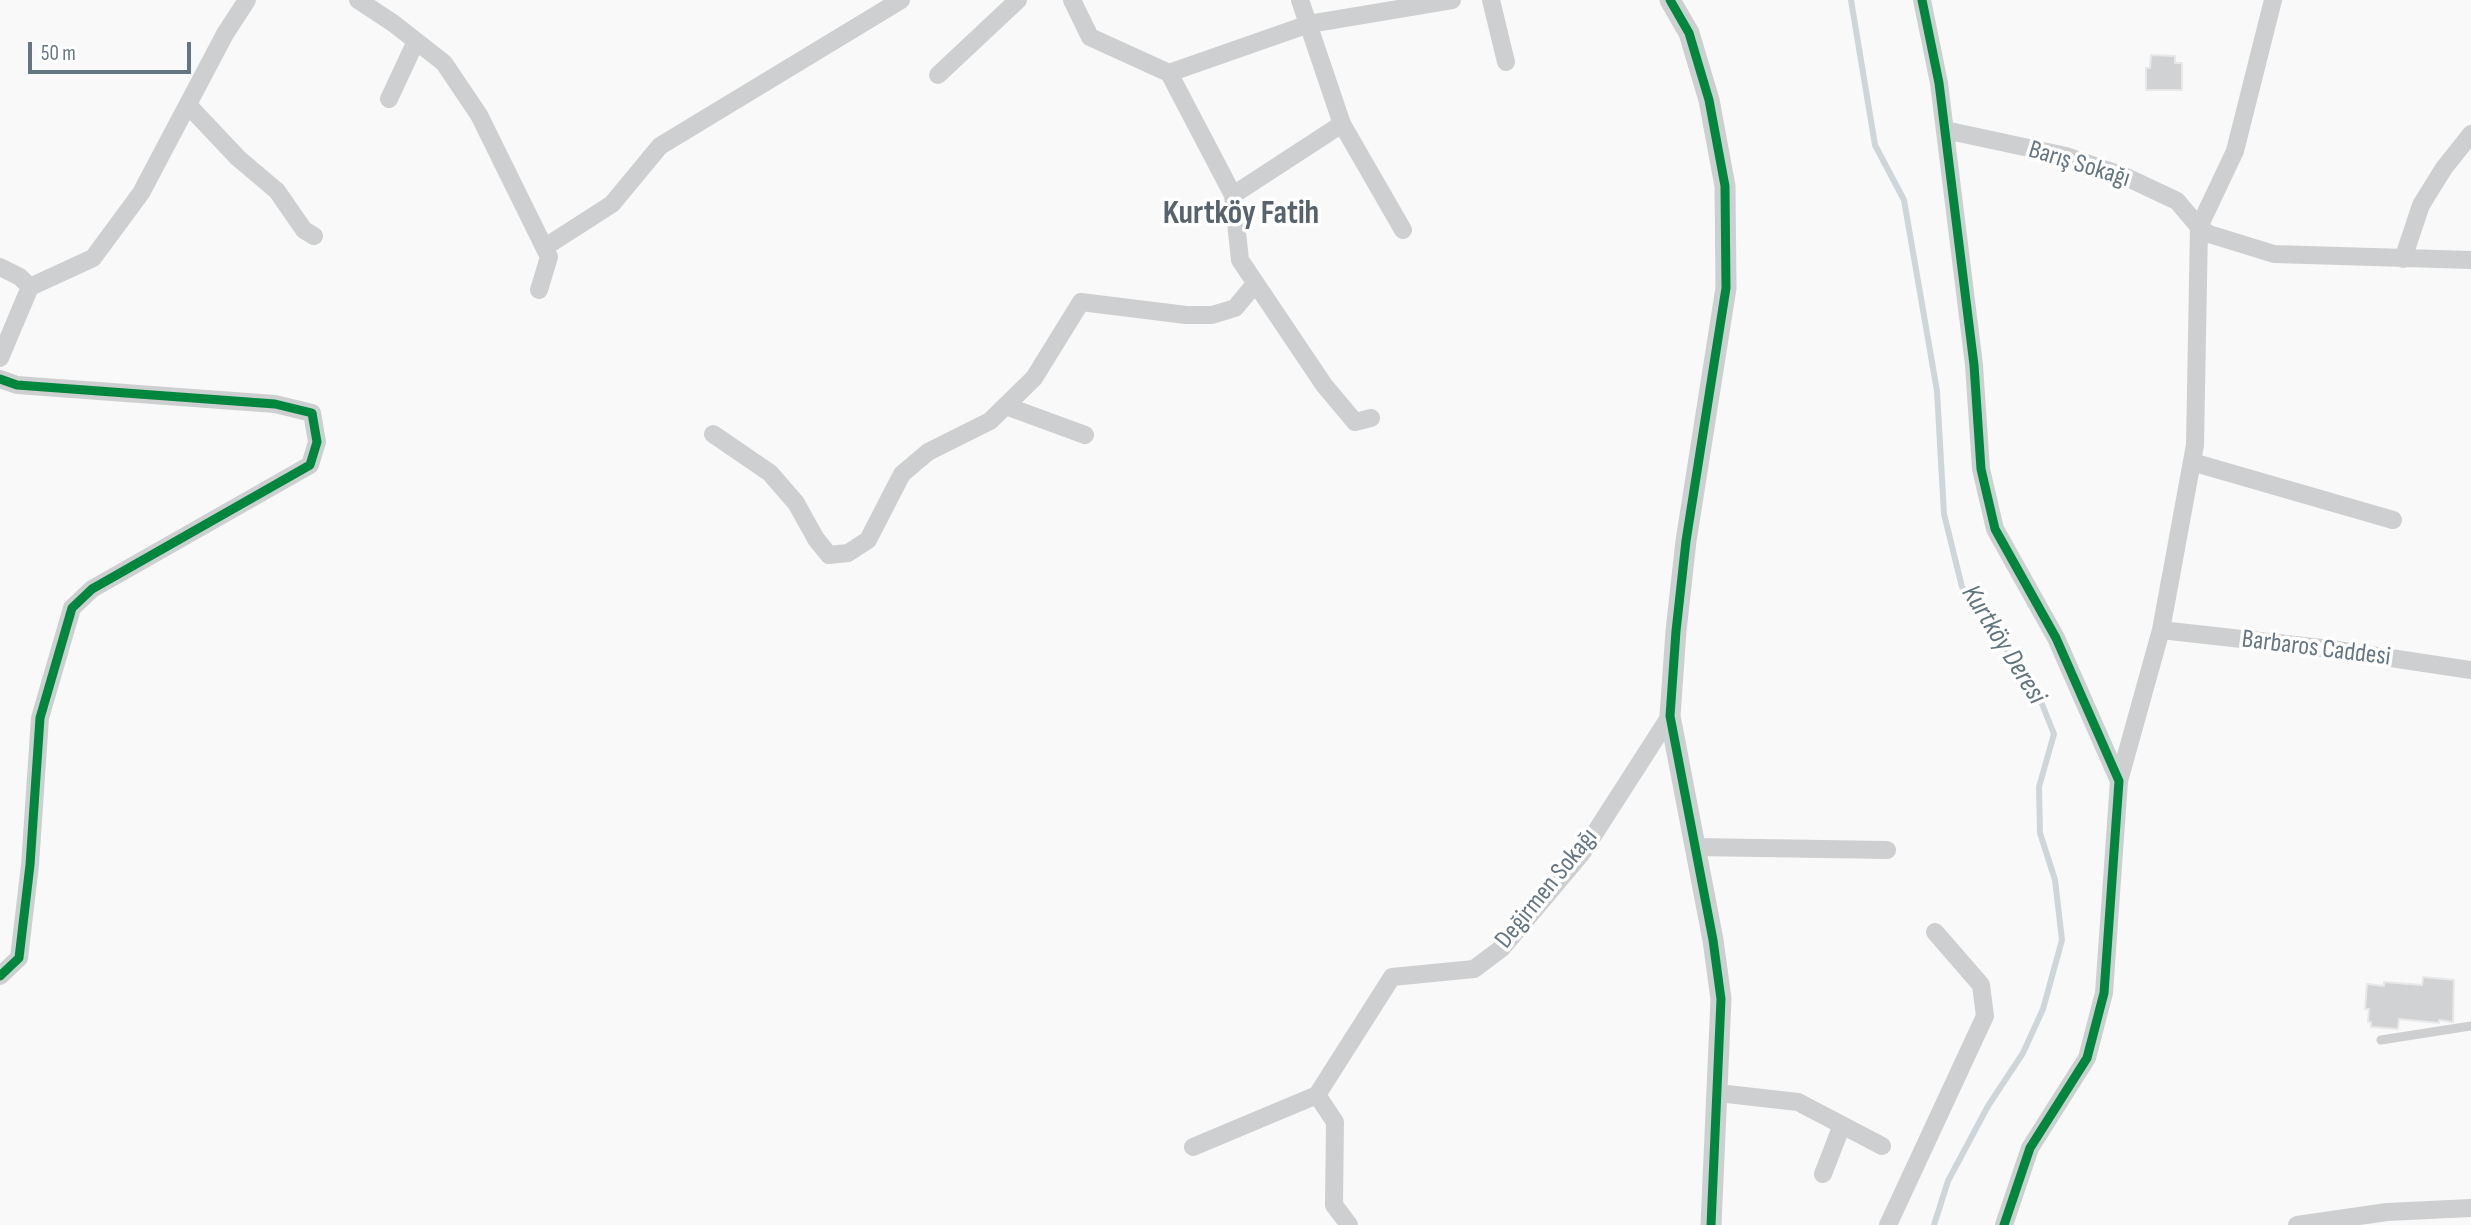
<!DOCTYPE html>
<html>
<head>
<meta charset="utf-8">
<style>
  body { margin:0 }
  #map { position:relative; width:2471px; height:1225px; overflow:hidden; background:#f9f9f9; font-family:"Sofia Sans Condensed",sans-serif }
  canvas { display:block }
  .scale { position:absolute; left:28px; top:42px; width:163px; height:32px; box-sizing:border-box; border:4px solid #657683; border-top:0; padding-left:9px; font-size:21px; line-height:24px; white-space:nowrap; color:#657683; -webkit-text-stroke:5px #fff; paint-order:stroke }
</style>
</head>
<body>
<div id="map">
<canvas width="2471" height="1225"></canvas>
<div class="scale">50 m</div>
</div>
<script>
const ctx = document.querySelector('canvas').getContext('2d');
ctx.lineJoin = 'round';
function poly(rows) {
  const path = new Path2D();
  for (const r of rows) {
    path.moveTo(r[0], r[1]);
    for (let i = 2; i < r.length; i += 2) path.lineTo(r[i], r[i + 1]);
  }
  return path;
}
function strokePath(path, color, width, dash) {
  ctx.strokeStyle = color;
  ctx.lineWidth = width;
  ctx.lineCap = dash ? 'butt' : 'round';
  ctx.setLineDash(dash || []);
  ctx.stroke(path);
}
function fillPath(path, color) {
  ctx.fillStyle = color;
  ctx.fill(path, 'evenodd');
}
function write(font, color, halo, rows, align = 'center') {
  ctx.font = font + ' "Sofia Sans Condensed",sans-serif';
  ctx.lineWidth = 7;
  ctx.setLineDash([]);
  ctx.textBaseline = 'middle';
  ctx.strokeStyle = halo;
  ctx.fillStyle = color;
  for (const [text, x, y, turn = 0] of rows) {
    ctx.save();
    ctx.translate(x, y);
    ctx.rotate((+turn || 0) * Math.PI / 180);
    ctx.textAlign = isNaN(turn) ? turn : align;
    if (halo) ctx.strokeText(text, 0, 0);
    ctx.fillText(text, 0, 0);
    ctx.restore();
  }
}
const stream = poly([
  [1851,0,1875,145,1904,200,1937,391,1944,514,1962,587,2038,694,2054,734,2039,787,2040,833,2055,880,2062,940,2043,1009,2023,1053,1988,1106,1948,1181,1934,1225]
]);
const building = poly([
  [2151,55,2175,56,2175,63,2182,63,2182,90,2146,90,2146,68,2150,68,2151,55],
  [2423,977,2454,980,2453,1022,2439,1020,2439,1023,2399,1019,2398,1029,2371,1027,2371,1022,2368,1022,2369,1009,2365,1009,2367,984,2384,986,2384,982,2422,985,2423,977]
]);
const service = poly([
  [2381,1040,2471,1026]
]);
const minor = poly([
  [358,0,393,23,444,63,479,115,549,257,539,290],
  [1072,0,1090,37,1169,73,1309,24,1452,0],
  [1300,0,1342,124],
  [1491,0,1506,62],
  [1922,0,1939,83,1974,365,1981,469,1995,529,2056,638,2119,781,2104,993,2087,1058,2030,1148,2004,1225],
  [1169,73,1233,195,1240,260,1324,385,1355,422,1371,418],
  [938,75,1018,0],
  [389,99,416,41],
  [188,105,238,158,277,191,304,230,314,236],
  [1945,130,2066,156,2124,176,2177,201,2199,227,2209,234,2274,254,2471,260],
  [1233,195,1342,124,1403,230],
  [545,247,612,204,660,146,901,0],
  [2403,259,2421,205,2444,168,2471,134],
  [0,267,20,277,30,287],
  [0,358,30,287,93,258,141,193,225,34,247,0],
  [0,379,17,385,275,404,312,413,317,442,310,465,92,589,72,608,40,718,30,865,19,958,0,976],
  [1006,406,1085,435],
  [713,434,770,473,796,503,816,539,829,555,848,553,868,540,902,474,928,452,990,421,1034,378,1081,302,1186,315,1212,315,1235,308,1255,284],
  [2192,462,2393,520],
  [2161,630,2331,649,2471,670],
  [2119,781,2161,630,2195,445,2199,227,2235,151,2273,0],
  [1695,847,1887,850],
  [1718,1093,1798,1102,1882,1146],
  [1317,1095,1335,1122,1334,1205,1349,1225],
  [1193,1147,1317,1095,1392,977,1474,969,1502,948,1582,853,1670,716],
  [1823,1174,1842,1125],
  [1888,1225,1985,1016,1981,985,1935,932],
  [2297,1225,2387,1212,2471,1208]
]);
const tertiary = poly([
  [1670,0,1689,33,1709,100,1725,186,1726,288,1686,541,1676,631,1670,716,1713,940,1721,999,1711,1225]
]);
const cycleway = poly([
  [1670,0,1689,33,1709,100,1725,186,1726,288,1686,541,1676,631,1670,716,1713,940,1721,999,1711,1225],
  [1922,0,1939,83,1974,365,1981,469,1995,529,2056,638,2119,781,2104,993,2087,1058,2030,1148,2004,1225],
  [0,379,17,385,275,404,312,413,317,442,310,465,92,589,72,608,40,718,30,865,19,958,0,976]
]);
const streetNames = [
  ["Barış Sokağı",2079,165,17],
  ["Barbaros Caddesi",2316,649,7],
  ["Değirmen Sokağı",1547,889,-51]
];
const waterNames = [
  ["Kurtköy Deresi",2003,645,58]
];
const districtNames = [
  ["Kurtköy Fatih",1241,215]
];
strokePath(stream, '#ced6d9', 6);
fillPath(building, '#d0d2d3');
strokePath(building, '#e8e8e8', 2);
strokePath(service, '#cecfd0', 9);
strokePath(minor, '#cecfd0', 18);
strokePath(tertiary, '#cecfd0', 21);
strokePath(cycleway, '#00873e', 9);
write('26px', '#657683', '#fff', streetNames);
write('italic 28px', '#60757c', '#fff', waterNames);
write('bold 33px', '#57646e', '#fff', districtNames);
</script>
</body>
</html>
